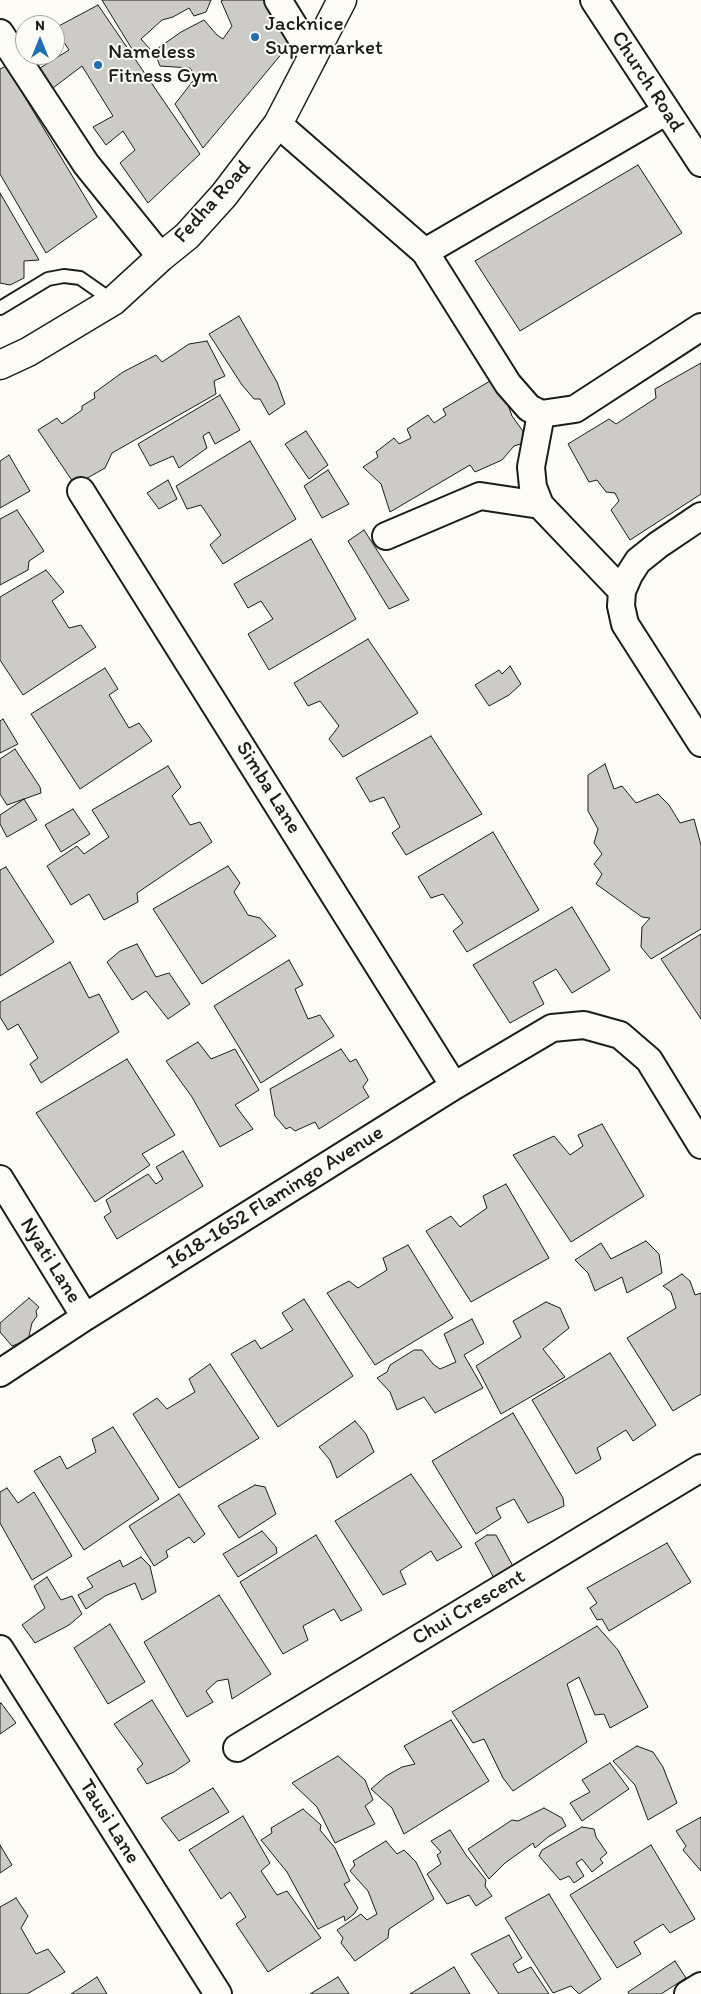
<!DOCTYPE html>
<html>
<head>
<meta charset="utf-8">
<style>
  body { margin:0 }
  #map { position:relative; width:701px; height:1994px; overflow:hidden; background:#fdfcf7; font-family:Itim,sans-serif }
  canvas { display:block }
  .north { position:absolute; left:15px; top:15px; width:50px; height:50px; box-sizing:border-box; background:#fdfcf7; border:1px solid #a3a29f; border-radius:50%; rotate:0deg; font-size:14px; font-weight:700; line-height:20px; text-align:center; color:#1c1c1c }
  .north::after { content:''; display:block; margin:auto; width:18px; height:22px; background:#1f6fb2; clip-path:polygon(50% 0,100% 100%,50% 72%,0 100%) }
</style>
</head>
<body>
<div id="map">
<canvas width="701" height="1994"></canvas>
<div class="north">N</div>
</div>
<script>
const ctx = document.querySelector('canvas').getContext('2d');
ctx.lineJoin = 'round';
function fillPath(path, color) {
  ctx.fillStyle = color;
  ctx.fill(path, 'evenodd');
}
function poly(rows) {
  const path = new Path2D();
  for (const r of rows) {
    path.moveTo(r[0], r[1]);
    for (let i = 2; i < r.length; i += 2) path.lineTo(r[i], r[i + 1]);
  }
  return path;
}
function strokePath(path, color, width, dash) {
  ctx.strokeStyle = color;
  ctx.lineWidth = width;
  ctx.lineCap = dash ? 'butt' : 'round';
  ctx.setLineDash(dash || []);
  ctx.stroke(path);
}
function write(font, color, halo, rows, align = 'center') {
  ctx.font = font + ' Itim,sans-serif';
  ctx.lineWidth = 4;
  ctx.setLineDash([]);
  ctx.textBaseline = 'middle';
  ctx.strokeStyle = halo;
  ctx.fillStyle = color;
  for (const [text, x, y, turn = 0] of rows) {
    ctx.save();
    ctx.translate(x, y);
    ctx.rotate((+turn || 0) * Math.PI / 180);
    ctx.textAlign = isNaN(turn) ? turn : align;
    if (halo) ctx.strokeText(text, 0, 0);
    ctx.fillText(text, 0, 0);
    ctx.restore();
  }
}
const building = poly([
  [102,0,211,0,206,12,194,16,189,8,173,17,162,20,141,39,150,49,135,54,102,0],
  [223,0,270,0,294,39,203,148,175,104,196,77,190,68,160,66,154,51,181,32,204,20,217,35,223,39,232,26,221,1,223,0],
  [98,5,200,154,148,203,120,163,135,150,123,131,106,145,93,127,113,116,82,66,53,88,40,68,69,50,55,28,98,5],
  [6,66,97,217,46,253,0,174,0,69,6,66],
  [638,165,682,233,520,331,475,261,638,165],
  [0,193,39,260,24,261,24,278,10,285,0,283,0,193],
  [239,316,277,382,285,404,269,415,260,399,254,399,242,385,209,334,239,316],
  [207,341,225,376,214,381,216,394,112,453,105,468,75,485,38,430,57,418,62,424,82,410,82,406,95,398,94,393,123,372,156,355,162,362,189,344,207,341],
  [701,363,701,494,630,540,611,510,619,501,615,493,606,492,597,480,589,482,568,444,609,419,616,424,656,398,655,389,701,363],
  [490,381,508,405,512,416,530,441,514,446,502,460,475,472,470,465,390,512,381,484,363,467,378,457,376,452,394,438,399,444,411,438,407,429,428,415,434,423,446,415,443,409,490,381],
  [220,395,240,430,215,444,209,432,203,436,207,448,179,468,173,456,150,466,138,444,220,395],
  [306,431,328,465,309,479,285,444,306,431],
  [250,441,296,519,223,564,210,545,221,535,201,505,187,509,176,486,250,441],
  [9,455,30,491,0,508,0,461,9,455],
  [328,470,349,504,322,518,304,486,328,470],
  [168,480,177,499,159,509,147,493,168,480],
  [17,510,44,551,29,561,28,570,0,585,0,519,17,510],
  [364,530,409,600,389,609,348,541,364,530],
  [311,539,356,619,269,670,248,634,273,619,261,601,248,608,234,584,311,539],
  [46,570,64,592,52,601,69,628,81,625,96,647,23,695,0,660,0,597,46,570],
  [368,639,418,713,343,757,329,739,339,726,320,701,308,706,294,683,368,639],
  [510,666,521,684,509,695,489,706,475,685,499,670,502,674,510,666],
  [105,668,118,689,109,695,129,728,139,723,152,741,80,789,31,714,105,668],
  [3,719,18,744,0,753,0,721,3,719],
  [431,736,482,814,406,855,392,833,400,827,384,797,370,802,356,778,431,736],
  [15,749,40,787,41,793,7,805,0,794,0,759,15,749],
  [605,764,614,789,622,786,636,803,658,794,669,805,680,823,694,819,701,845,701,929,651,959,641,947,642,927,650,918,642,917,596,884,602,874,594,864,602,854,594,843,598,829,588,811,588,775,605,764],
  [168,766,181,787,172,796,190,825,200,822,212,842,137,893,138,902,104,920,89,894,71,905,47,866,77,846,84,854,109,837,92,810,168,766],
  [24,799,37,820,7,837,0,824,0,815,24,799],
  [73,809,90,834,61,852,45,825,73,809],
  [493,832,539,910,467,952,453,931,463,923,443,894,431,898,418,877,493,832],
  [228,866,240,883,234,892,248,915,260,918,276,936,202,984,153,909,228,866],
  [6,867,54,942,0,976,0,870,6,867],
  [572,907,610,970,572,993,556,969,533,982,544,1004,510,1023,473,965,572,907],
  [701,934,701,1019,661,959,701,934],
  [137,944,156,977,169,973,190,1004,168,1019,146,991,132,1000,107,962,120,951,137,944],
  [289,960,303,985,295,989,308,1019,320,1015,334,1036,261,1083,214,1006,289,960],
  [70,962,89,998,99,994,119,1032,41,1083,30,1064,38,1058,18,1024,8,1030,0,1017,0,1002,70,962],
  [198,1042,211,1059,235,1049,259,1090,235,1105,253,1129,220,1147,192,1097,166,1061,198,1042],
  [341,1049,350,1062,356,1059,368,1080,363,1087,369,1097,319,1129,315,1122,295,1131,290,1127,286,1129,275,1116,270,1089,341,1049],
  [127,1059,175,1135,142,1154,150,1165,95,1202,36,1113,127,1059],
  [602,1124,644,1196,571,1242,513,1155,554,1136,570,1155,583,1146,578,1135,602,1124],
  [183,1151,203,1186,117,1239,104,1217,111,1212,106,1200,148,1174,156,1184,163,1179,156,1167,183,1151],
  [506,1184,549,1258,471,1302,426,1231,451,1216,460,1227,487,1208,483,1196,506,1184],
  [646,1241,659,1254,662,1273,627,1293,622,1277,595,1291,588,1273,575,1260,601,1243,611,1259,646,1241],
  [408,1245,453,1318,375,1365,327,1293,349,1281,358,1288,387,1270,383,1258,408,1245],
  [682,1274,690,1281,695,1295,701,1293,701,1394,673,1411,627,1338,676,1308,671,1292,663,1286,682,1274],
  [29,1298,39,1307,36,1311,37,1316,32,1323,28,1340,12,1346,0,1332,0,1323,29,1298],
  [304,1299,353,1376,278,1427,231,1354,255,1340,261,1349,293,1330,282,1313,304,1299],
  [546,1302,560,1308,569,1328,543,1349,565,1377,501,1414,476,1366,521,1337,513,1321,546,1302],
  [472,1319,484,1343,464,1355,483,1388,435,1413,424,1397,397,1410,390,1392,377,1378,387,1372,390,1365,414,1350,422,1350,433,1364,440,1369,456,1362,444,1334,472,1319],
  [610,1353,656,1425,633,1441,626,1430,597,1448,601,1459,576,1474,532,1400,610,1353],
  [210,1364,259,1438,179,1488,133,1414,157,1398,167,1409,195,1392,189,1379,210,1364],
  [513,1413,563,1498,564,1506,528,1523,514,1499,496,1508,501,1518,476,1534,432,1461,513,1413],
  [355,1421,366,1434,374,1452,337,1478,330,1460,319,1447,355,1421],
  [113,1427,159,1499,84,1550,34,1471,60,1456,67,1469,96,1452,92,1439,113,1427],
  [411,1474,462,1547,437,1561,431,1551,400,1571,406,1584,383,1595,335,1521,411,1474],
  [255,1485,265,1487,276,1514,239,1538,218,1506,255,1485],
  [7,1488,18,1503,34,1492,72,1556,32,1580,0,1523,0,1492,7,1488],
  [179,1494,205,1534,194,1543,189,1537,166,1551,168,1557,154,1566,129,1526,179,1494],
  [262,1531,276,1547,277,1553,238,1577,223,1554,262,1531],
  [316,1535,362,1610,341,1621,334,1609,303,1626,308,1640,283,1654,240,1582,316,1535],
  [487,1535,496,1535,514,1568,495,1580,475,1543,487,1535],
  [667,1543,691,1582,609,1631,602,1619,597,1620,590,1608,597,1603,587,1588,667,1543],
  [141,1557,150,1566,156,1592,142,1600,135,1583,105,1596,86,1609,78,1595,93,1587,87,1578,120,1560,123,1567,141,1557],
  [47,1577,61,1600,72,1596,82,1614,69,1625,35,1643,22,1625,45,1608,34,1586,47,1577],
  [219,1595,271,1674,232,1699,228,1679,217,1681,206,1691,213,1702,187,1717,144,1642,219,1595],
  [110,1624,145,1682,108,1704,74,1648,110,1624],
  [597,1626,618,1650,648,1707,610,1728,604,1714,595,1715,579,1677,567,1684,587,1742,513,1791,503,1778,484,1739,473,1743,452,1712,597,1626],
  [152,1700,190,1761,174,1772,147,1784,137,1769,143,1764,114,1724,152,1700],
  [1,1703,16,1723,0,1734,0,1704,1,1703],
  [451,1720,489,1781,404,1834,392,1808,371,1789,386,1776,402,1767,415,1764,404,1746,451,1720],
  [637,1746,653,1752,663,1767,677,1803,648,1820,635,1785,613,1761,637,1746],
  [338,1756,365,1780,373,1800,365,1806,375,1824,335,1843,317,1807,292,1783,338,1756],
  [610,1763,629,1789,582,1821,570,1803,590,1792,582,1780,610,1763],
  [213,1788,229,1812,179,1841,161,1818,213,1788],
  [544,1808,562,1818,566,1826,548,1837,535,1848,533,1843,505,1863,489,1879,468,1849,512,1820,518,1821,544,1808],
  [303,1809,321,1825,320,1830,335,1848,350,1881,344,1884,358,1908,354,1914,345,1921,344,1916,318,1929,287,1872,261,1840,272,1833,271,1828,303,1809],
  [243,1816,270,1863,261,1871,277,1895,287,1891,321,1938,268,1972,236,1924,246,1917,230,1892,221,1899,189,1850,243,1816],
  [701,1817,701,1871,683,1850,686,1846,676,1831,701,1817],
  [582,1827,594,1829,596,1837,607,1853,600,1859,603,1863,592,1872,582,1859,576,1863,584,1876,574,1883,569,1876,560,1880,539,1856,542,1850,582,1827],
  [450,1830,466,1855,486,1880,485,1886,492,1896,476,1906,469,1895,447,1904,427,1874,441,1864,437,1855,441,1852,431,1841,450,1830],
  [386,1841,397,1854,404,1850,416,1862,434,1899,389,1929,388,1938,355,1961,341,1943,343,1938,337,1930,361,1914,367,1920,377,1914,368,1891,350,1871,355,1865,353,1861,386,1841],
  [0,1845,12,1865,0,1873,0,1845],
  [651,1845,695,1919,670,1933,663,1924,634,1942,641,1954,617,1968,570,1895,651,1845],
  [549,1894,601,1979,579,1994,571,1986,553,1993,505,1918,549,1894],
  [16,1898,28,1916,21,1928,36,1954,48,1949,65,1972,27,1994,0,1994,0,1907,16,1898],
  [509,1935,522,1958,513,1964,518,1973,531,1967,549,1994,499,1994,471,1954,509,1935],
  [675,1961,686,1978,661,1994,629,1994,628,1992,675,1961],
  [454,1967,470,1994,410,1994,454,1967],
  [97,1977,107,1994,71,1994,97,1977],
  [338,1977,349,1994,310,1994,338,1977]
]);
const service = poly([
  [0,308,48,279,64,276,80,278,113,301]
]);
const minor = poly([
  [278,0,313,57],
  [594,0,701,163],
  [0,33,86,164,161,257],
  [278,124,425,252,508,384,529,408,541,414,575,409,701,327],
  [425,252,667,111],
  [81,491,454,1086],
  [540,505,533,487,531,467,541,414],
  [701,516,658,545,638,561,629,575,622,591,621,606,625,624,701,743],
  [386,536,480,496,540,505,622,591],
  [0,1179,85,1317],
  [0,1373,85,1317,454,1086,552,1028,584,1025,620,1035,649,1060,701,1145],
  [0,1649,218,1994],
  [237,1748,701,1468],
  [688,1994,701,1986]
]);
const tertiary = poly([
  [0,365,28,352,113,301,161,257,187,236,224,195,278,124,342,0]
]);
const markers = [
  [255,37,5,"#1f6fb2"],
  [98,65,5,"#1f6fb2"]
];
const poiNames = [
  ["Jacknice",265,25],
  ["Supermarket",265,49],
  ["Nameless",108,53],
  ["Fitness Gym",108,77]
];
const streetNames = [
  ["Church Road",647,82,57],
  ["Fedha Road",213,202,-48],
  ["Simba Lane",268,788,58],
  ["1618-1652 Flamingo Avenue",275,1198,-32],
  ["Nyati Lane",50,1261,58],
  ["Chui Crescent",469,1608,-31],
  ["Tausi Lane",109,1822,58]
];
fillPath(building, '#cccbc8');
strokePath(building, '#1c1c1c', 1);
strokePath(service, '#1c1c1c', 16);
strokePath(minor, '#1c1c1c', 30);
strokePath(tertiary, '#1c1c1c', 31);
strokePath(service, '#fdfcf7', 12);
strokePath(minor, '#fdfcf7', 26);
strokePath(tertiary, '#fdfcf7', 28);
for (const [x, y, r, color] of markers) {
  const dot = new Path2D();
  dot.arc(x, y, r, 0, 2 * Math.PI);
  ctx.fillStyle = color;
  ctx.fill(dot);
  strokePath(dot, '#fdfcf7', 2);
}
write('21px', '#1c1c1c', '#fdfcf7', poiNames, 'left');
write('21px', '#1c1c1c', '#fdfcf7', streetNames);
</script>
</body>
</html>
